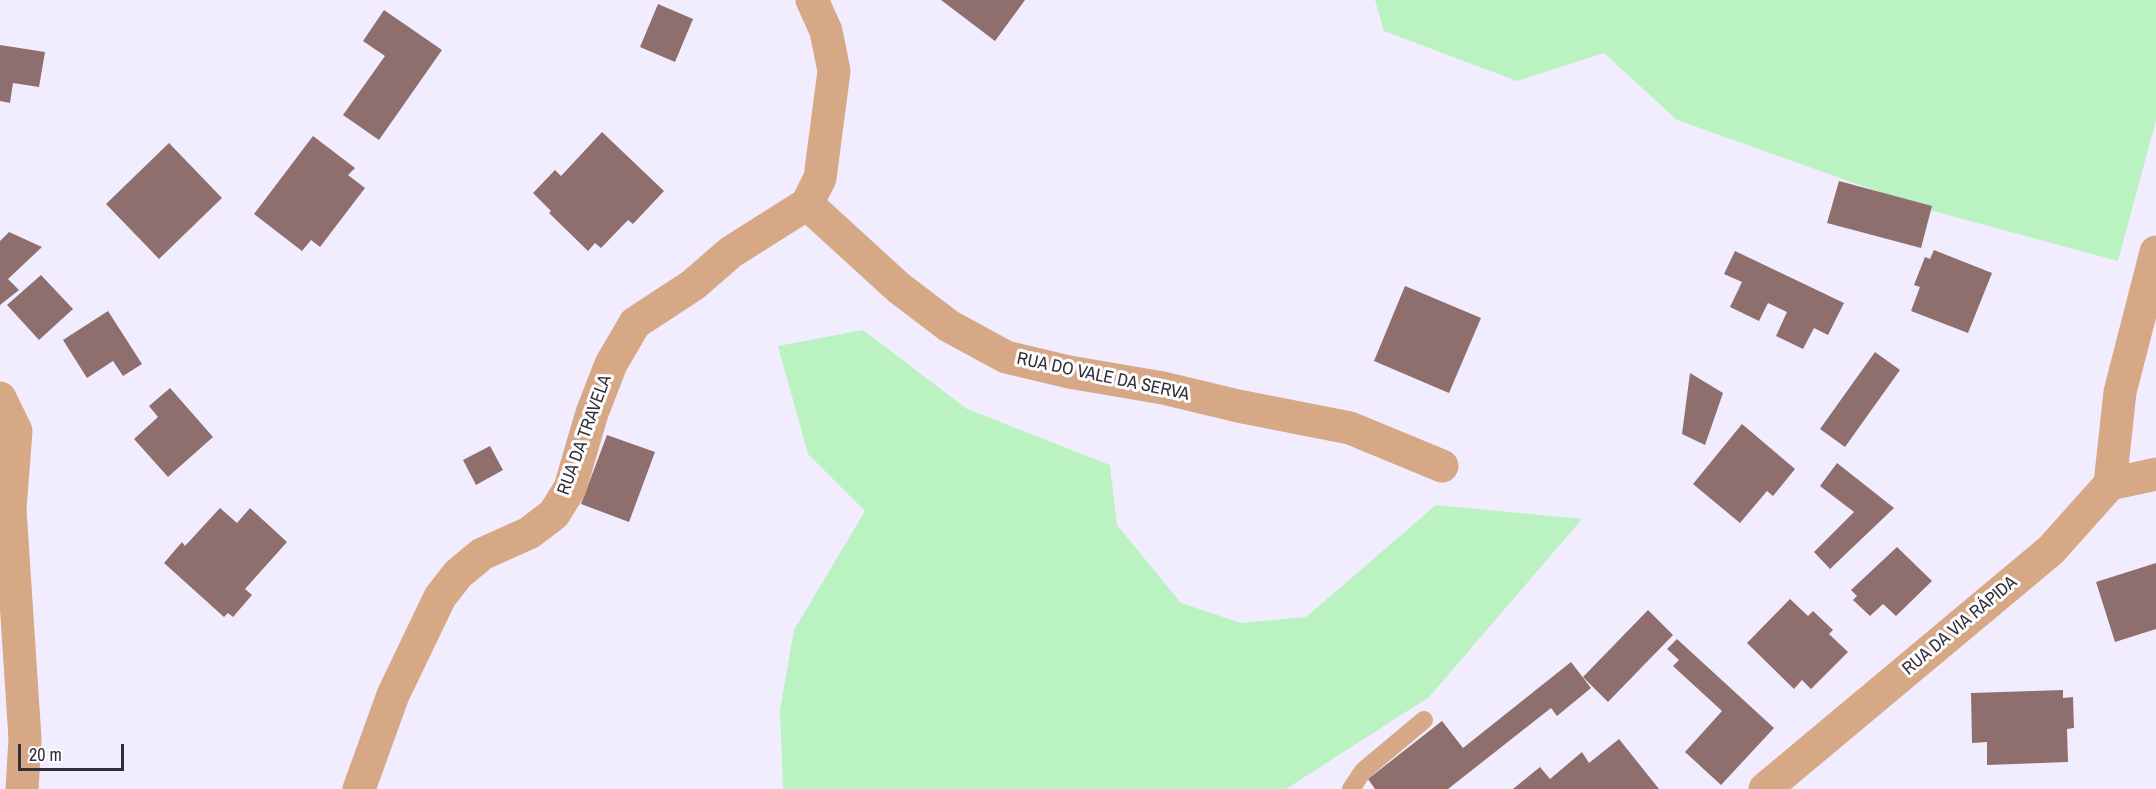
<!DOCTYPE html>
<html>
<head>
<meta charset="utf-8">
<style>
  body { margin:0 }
  #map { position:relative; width:2156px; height:789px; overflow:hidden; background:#f1edff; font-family:"Archivo Narrow",sans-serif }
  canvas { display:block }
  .scale { position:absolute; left:18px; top:744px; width:106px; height:27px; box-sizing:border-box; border:3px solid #312e39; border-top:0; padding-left:8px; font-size:18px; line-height:21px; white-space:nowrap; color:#312e39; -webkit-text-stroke:4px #fdfdfd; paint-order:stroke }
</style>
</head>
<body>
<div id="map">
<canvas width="2156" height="789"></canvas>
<div class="scale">20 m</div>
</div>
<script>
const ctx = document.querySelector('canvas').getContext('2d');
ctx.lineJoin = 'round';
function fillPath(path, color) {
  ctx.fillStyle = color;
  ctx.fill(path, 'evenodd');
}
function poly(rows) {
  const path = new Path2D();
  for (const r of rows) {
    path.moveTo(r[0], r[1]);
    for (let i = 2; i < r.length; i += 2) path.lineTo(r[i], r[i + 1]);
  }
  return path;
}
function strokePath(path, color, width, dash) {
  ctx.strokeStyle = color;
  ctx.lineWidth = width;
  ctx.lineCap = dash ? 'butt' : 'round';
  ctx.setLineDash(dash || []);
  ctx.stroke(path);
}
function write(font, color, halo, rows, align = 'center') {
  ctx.font = font + ' "Archivo Narrow",sans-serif';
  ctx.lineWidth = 6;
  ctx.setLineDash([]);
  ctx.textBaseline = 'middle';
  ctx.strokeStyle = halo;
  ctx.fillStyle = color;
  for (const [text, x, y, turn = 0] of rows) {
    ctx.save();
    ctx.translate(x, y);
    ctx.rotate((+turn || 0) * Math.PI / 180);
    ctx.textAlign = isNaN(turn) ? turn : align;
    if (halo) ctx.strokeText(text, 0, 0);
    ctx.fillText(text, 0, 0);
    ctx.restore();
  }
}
const green = poly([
  [1375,0,2156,0,2156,120,2118,261,1933,211,1677,120,1604,53,1517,81,1384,31],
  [863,330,967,409,1110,465,1117,525,1181,603,1241,623,1306,617,1436,505,1582,519,1429,697,1286,789,783,789,780,710,794,630,865,511,808,454,778,346]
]);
const building = poly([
  [941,0,1025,0,995,41],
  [658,4,693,19,675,62,640,47],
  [384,10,442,50,379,140,343,115,385,56,363,41],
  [0,45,45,52,39,87,13,83,10,103,0,101],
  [602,132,664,191,633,224,628,220,601,248,595,243,588,251,549,213,551,211,533,193,555,170,561,176],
  [313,136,355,168,348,175,365,188,320,247,311,240,302,251,254,214],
  [169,143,222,198,159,259,106,204],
  [1839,181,1932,206,1921,248,1827,223],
  [9,232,42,247,8,279,19,290,0,305,0,241],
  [1934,250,1992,273,1968,333,1911,311,1920,287,1914,285,1925,257,1930,259],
  [1735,251,1844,303,1828,335,1814,328,1803,349,1776,336,1787,312,1768,303,1759,321,1730,307,1742,282,1724,274],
  [41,275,73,309,39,340,7,305],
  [1405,286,1481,318,1449,393,1374,361],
  [108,311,142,364,123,376,113,361,87,378,63,340],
  [1875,352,1900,370,1845,447,1820,429],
  [1690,373,1723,393,1705,445,1682,434],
  [170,388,213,437,168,477,134,439,158,417,149,406],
  [1742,424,1795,469,1773,496,1767,491,1740,523,1693,484],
  [607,435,655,452,629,522,581,504],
  [490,446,503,470,476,485,463,460],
  [1837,463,1894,508,1830,569,1814,552,1854,512,1820,486],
  [220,508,237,523,250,508,287,542,245,589,252,595,233,617,228,613,224,617,164,563,182,542,185,546],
  [1897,547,1932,581,1896,616,1883,604,1870,616,1853,600,1857,596,1851,590],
  [2156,563,2156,629,2115,642,2096,582],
  [1790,599,1808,616,1813,611,1833,630,1829,634,1848,652,1811,689,1802,680,1794,689,1747,643],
  [1648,610,1673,635,1608,702,1583,677],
  [1677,639,1774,728,1721,785,1685,752,1722,711,1673,666,1679,660,1667,649],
  [1571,662,1591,688,1557,716,1551,708,1448,789,1375,789,1368,779,1442,721,1463,748],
  [2063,690,2063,698,2073,697,2074,728,2067,729,2068,762,1987,765,1987,742,1972,743,1971,693],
  [1619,739,1659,789,1513,789,1540,767,1550,779,1582,752,1589,763]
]);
const lane = poly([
  [1351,789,1363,771,1424,720]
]);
const street = poly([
  [807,204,899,288,949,326,1006,357,1069,372,1163,388,1238,406,1350,428,1442,466],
  [0,398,16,431,10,509,25,739,22,789],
  [2110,484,2120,392,2156,252],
  [359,789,393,695,440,597,458,574,482,554,529,533,554,514,570,488,592,413,611,364,635,323,693,285,731,252,807,204,820,178,834,71,826,31,812,0],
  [1765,789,2051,550,2110,484,2156,474]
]);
const streetNames = [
  ["RUA DO VALE DA SERVA",1103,377,12],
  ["RUA DA TRAVELA",585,435,-70],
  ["RUA DA VIA RÁPIDA",1960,626,-40]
];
fillPath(green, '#bbf2c2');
fillPath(building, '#8e6f6d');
strokePath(lane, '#d7a885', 18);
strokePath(street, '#d7a885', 33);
write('18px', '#312e39', '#fdfdfd', streetNames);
</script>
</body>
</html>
